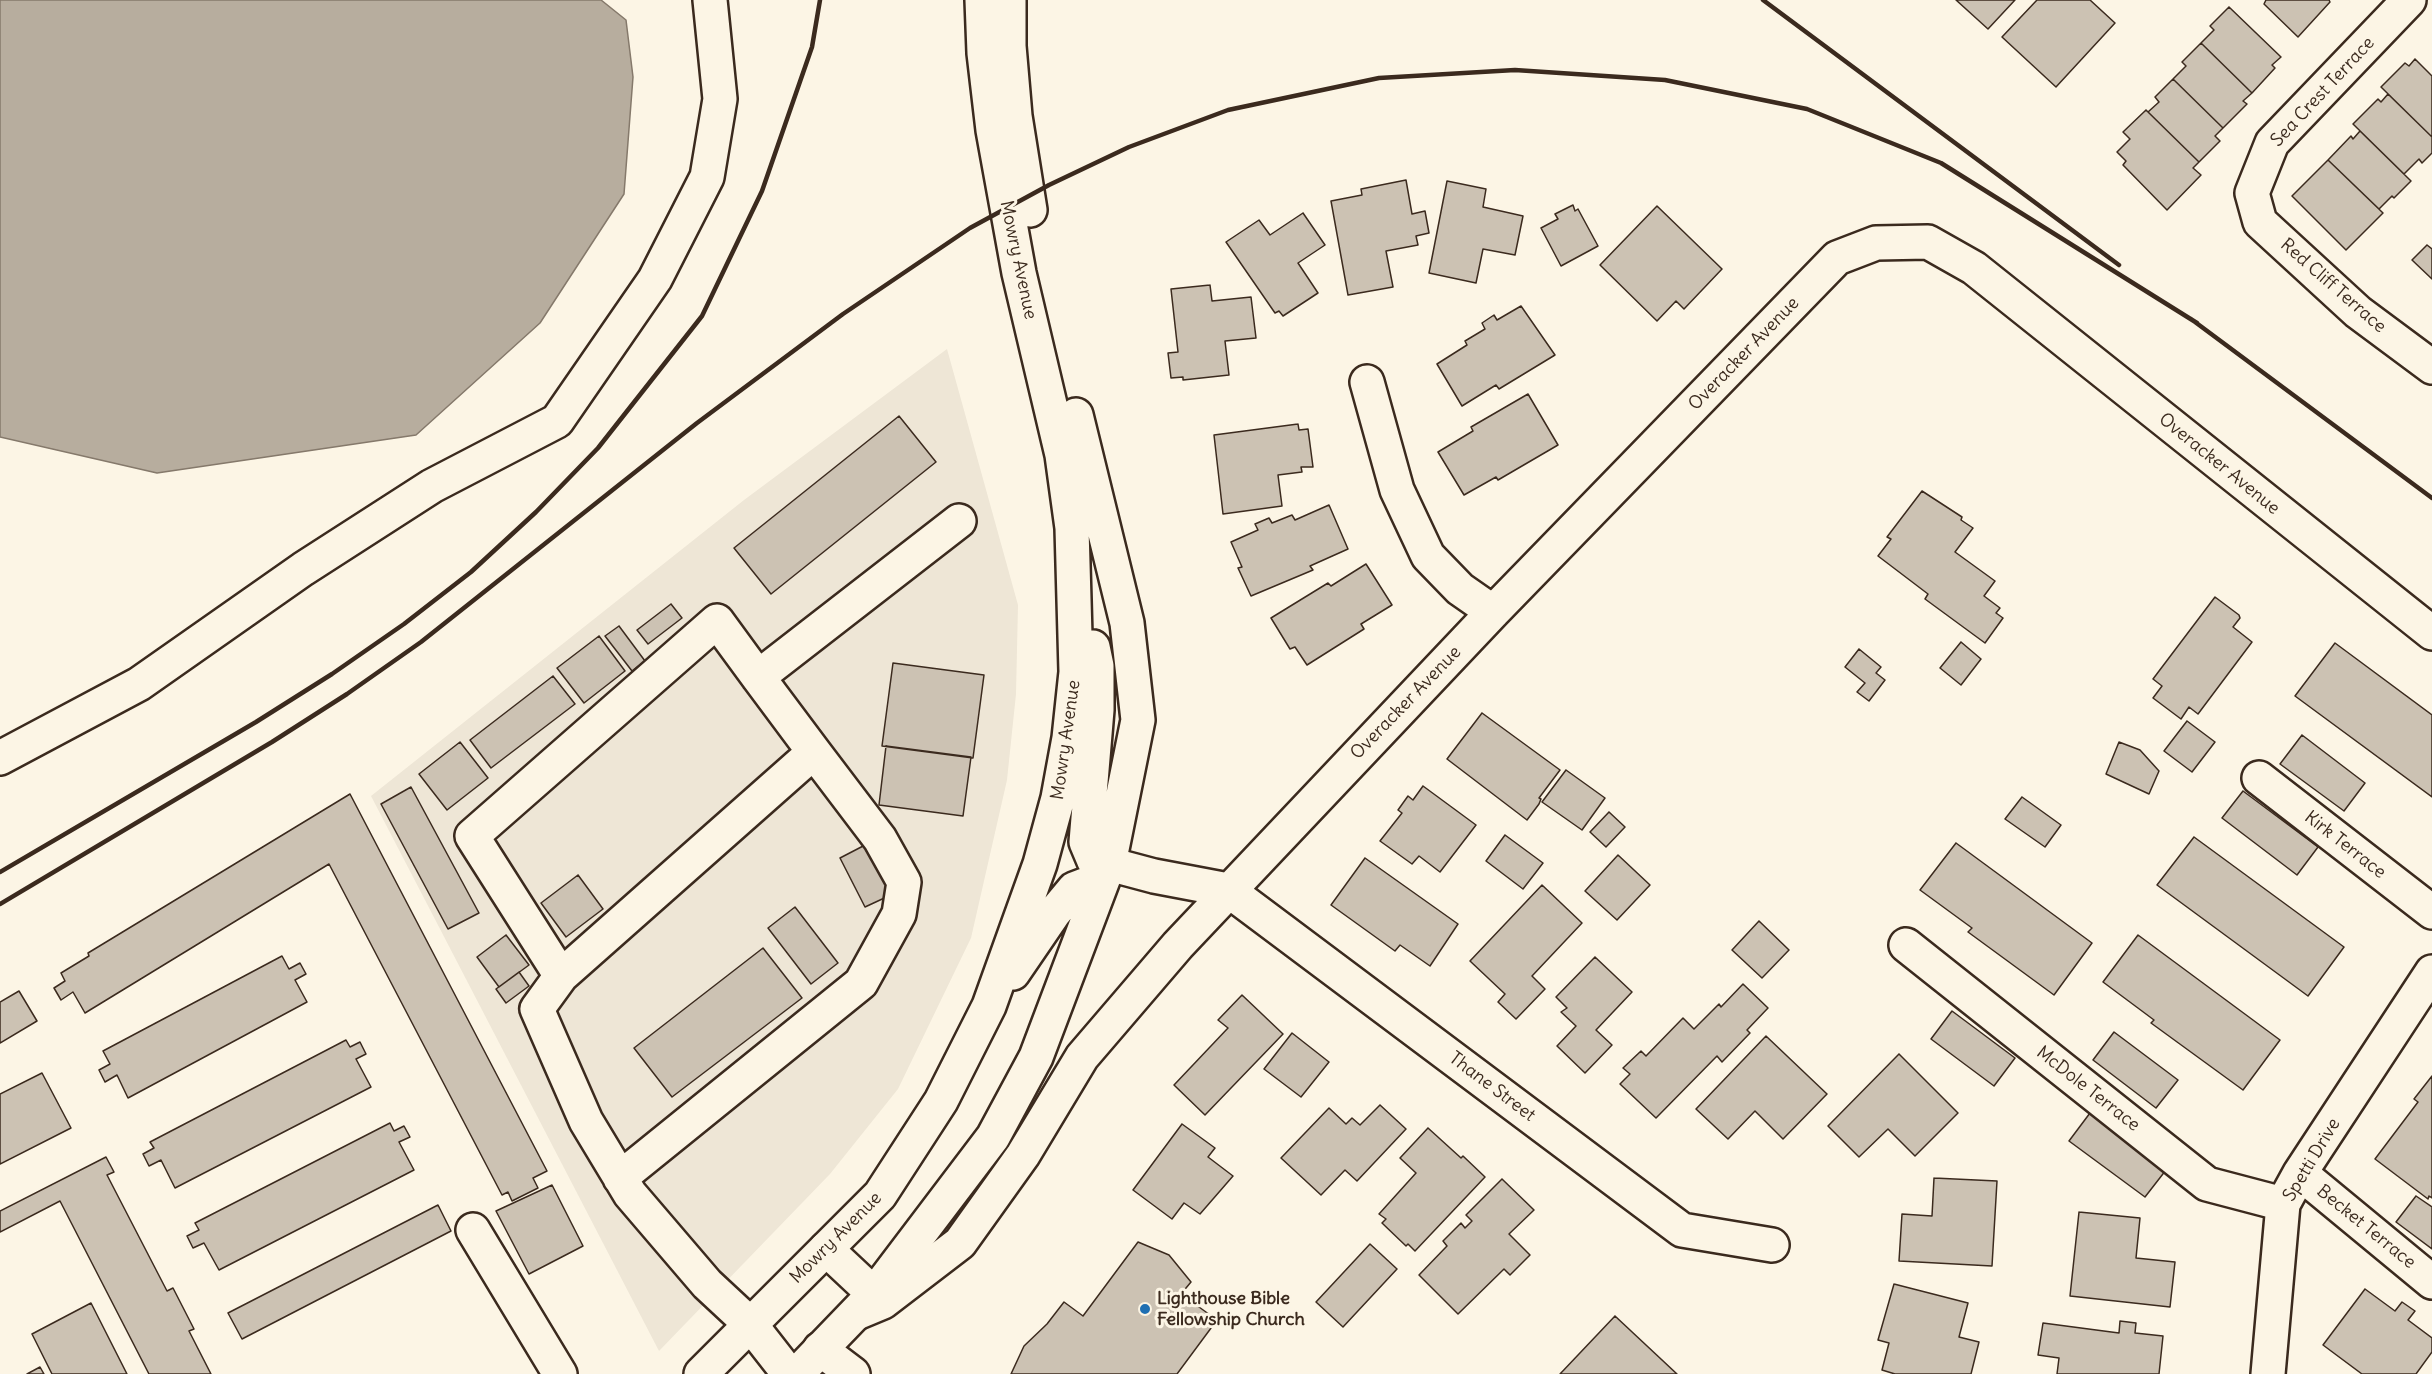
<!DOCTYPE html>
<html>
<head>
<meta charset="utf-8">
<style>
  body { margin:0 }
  canvas { display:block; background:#fcf5e5 }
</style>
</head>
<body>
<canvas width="2432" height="1374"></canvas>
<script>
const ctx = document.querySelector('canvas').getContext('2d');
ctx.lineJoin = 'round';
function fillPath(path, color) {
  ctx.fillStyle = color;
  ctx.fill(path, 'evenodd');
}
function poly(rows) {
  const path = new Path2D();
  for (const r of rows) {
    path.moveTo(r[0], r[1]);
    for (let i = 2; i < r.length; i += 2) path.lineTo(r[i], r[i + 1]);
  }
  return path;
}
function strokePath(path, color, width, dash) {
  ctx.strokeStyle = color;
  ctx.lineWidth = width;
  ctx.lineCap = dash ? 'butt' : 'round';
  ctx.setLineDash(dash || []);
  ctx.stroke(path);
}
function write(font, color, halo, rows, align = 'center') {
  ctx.font = font + ' Delius,sans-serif';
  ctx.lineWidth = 6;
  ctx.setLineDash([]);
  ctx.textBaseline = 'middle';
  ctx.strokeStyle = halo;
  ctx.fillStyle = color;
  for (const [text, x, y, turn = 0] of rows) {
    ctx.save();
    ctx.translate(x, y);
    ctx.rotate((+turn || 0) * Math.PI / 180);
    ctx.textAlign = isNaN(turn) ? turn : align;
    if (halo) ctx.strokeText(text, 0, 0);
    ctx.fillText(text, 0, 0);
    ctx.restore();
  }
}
const built = poly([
  [947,349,1018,605,1016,694,1007,780,971,938,898,1089,830,1174,659,1351,371,796,744,500]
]);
const water = poly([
  [0,0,601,0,626,20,633,77,624,194,540,323,416,435,157,473,0,437,0,0]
]);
const building = poly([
  [1956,0,2015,0,1988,29,1956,0],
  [2037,0,2090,0,2115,23,2056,87,2002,37,2037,0],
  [2266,0,2329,0,2330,2,2298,37,2264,4,2266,0],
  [2229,7,2281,57,2272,65,2275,68,2252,93,2201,43,2214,30,2210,26,2229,7],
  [2201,43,2252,93,2243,101,2247,104,2223,128,2173,79,2186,66,2182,62,2201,43],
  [2415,59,2432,76,2432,137,2381,87,2405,63,2409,66,2415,59],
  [2173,79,2223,128,2215,136,2220,141,2199,162,2148,112,2159,102,2155,97,2173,79],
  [2388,94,2432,137,2432,153,2422,163,2419,159,2404,174,2353,124,2378,99,2381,102,2388,94],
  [2146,110,2199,162,2193,168,2201,175,2167,210,2123,165,2126,161,2117,152,2130,139,2123,132,2146,110],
  [2360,131,2411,181,2394,198,2392,196,2379,209,2328,160,2351,136,2353,139,2360,131],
  [2328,160,2383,213,2346,250,2292,196,2328,160],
  [1406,180,1412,214,1425,211,1429,233,1416,236,1418,245,1386,251,1393,287,1348,295,1331,201,1362,195,1361,189,1406,180],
  [1447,181,1486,189,1483,207,1523,216,1515,255,1483,249,1476,283,1429,273,1447,181],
  [1573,205,1575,211,1578,209,1598,246,1561,266,1541,228,1558,219,1555,214,1573,205],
  [1657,206,1722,269,1684,309,1676,301,1657,321,1600,265,1657,206],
  [1303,213,1325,245,1298,263,1318,293,1283,316,1279,311,1275,313,1226,242,1259,220,1270,235,1303,213],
  [2427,245,2432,249,2432,279,2412,260,2427,245],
  [1210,285,1212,301,1251,297,1256,338,1225,341,1229,375,1183,380,1183,377,1171,378,1168,353,1178,352,1171,289,1210,285],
  [1521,306,1555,355,1499,389,1496,385,1462,406,1437,364,1467,345,1465,341,1485,329,1482,323,1494,315,1497,320,1521,306],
  [1528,394,1558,445,1498,480,1496,477,1464,495,1438,452,1473,431,1471,427,1528,394],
  [899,416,936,462,771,594,734,548,899,416],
  [1298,424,1299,430,1308,429,1313,467,1301,467,1302,472,1278,475,1282,506,1223,514,1214,435,1298,424],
  [1922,491,1962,517,1961,520,1973,528,1955,552,1995,581,1984,596,2000,608,1996,613,2003,618,1985,643,1925,599,1928,594,1878,556,1891,539,1887,537,1922,491],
  [1329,505,1348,549,1310,566,1313,570,1251,596,1238,568,1242,567,1231,542,1258,530,1255,524,1269,518,1272,523,1292,515,1295,520,1329,505],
  [1366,564,1392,605,1361,624,1364,629,1307,665,1295,647,1290,649,1271,618,1328,583,1331,586,1366,564],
  [2215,597,2239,615,2240,618,2233,627,2252,642,2198,714,2189,707,2181,719,2153,698,2162,686,2153,679,2215,597],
  [671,604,682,618,648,644,637,630,671,604],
  [619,626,645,661,632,671,605,636,619,626],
  [599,636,625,671,584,703,557,668,599,636],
  [1961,642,1981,659,1961,685,1940,668,1961,642],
  [2335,643,2432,715,2432,797,2295,696,2335,643],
  [1859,649,1881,667,1876,673,1885,680,1869,701,1857,692,1865,683,1845,667,1859,649],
  [893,663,984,675,973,758,882,746,893,663],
  [553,676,575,704,491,768,470,740,553,676],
  [1482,713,1560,770,1539,798,1541,799,1539,804,1527,820,1447,759,1482,713],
  [2187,721,2215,742,2192,772,2164,751,2187,721],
  [2302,735,2365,783,2344,811,2280,764,2302,735],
  [460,742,488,778,447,810,419,774,460,742],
  [2119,742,2140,750,2159,771,2149,794,2106,774,2119,742],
  [886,746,971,757,963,816,879,805,886,746],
  [1566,770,1605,798,1582,830,1542,802,1566,770],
  [1423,786,1476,825,1440,872,1419,856,1412,864,1380,841,1402,813,1398,810,1408,796,1413,800,1423,786],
  [411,787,479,913,448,929,381,804,411,787],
  [2243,791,2318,847,2297,875,2222,818,2243,791],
  [350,794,547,1171,533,1178,538,1188,512,1201,508,1192,502,1195,329,864,85,1013,73,992,61,1000,54,988,65,981,61,973,89,956,88,953,350,794],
  [2022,797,2061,825,2045,847,2005,819,2022,797],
  [1609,812,1625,827,1606,847,1590,832,1609,812],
  [1505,835,1543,863,1523,889,1486,861,1505,835],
  [2194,837,2344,947,2308,996,2157,885,2194,837],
  [1956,843,2092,943,2054,995,1968,932,1972,928,1920,890,1956,843],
  [867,844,893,894,865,907,840,858,867,844],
  [1618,855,1650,885,1617,920,1585,891,1618,855],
  [1365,858,1458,924,1430,966,1400,945,1395,951,1331,905,1365,858],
  [578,875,603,909,566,937,541,903,578,875],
  [1542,885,1582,923,1532,976,1545,989,1516,1019,1498,1002,1505,994,1470,961,1542,885],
  [795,907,838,963,811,984,768,928,795,907],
  [1759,921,1789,950,1762,978,1732,950,1759,921],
  [506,935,529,965,499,987,477,957,506,935],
  [2138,935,2280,1040,2243,1090,2151,1023,2154,1020,2103,982,2138,935],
  [763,948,802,998,672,1097,634,1048,763,948],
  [282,956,289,969,300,963,306,974,295,980,307,1002,128,1098,117,1075,105,1082,99,1070,110,1064,103,1051,282,956],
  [1595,957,1632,992,1596,1030,1612,1045,1585,1073,1557,1046,1576,1026,1561,1012,1567,1008,1556,997,1595,957],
  [519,972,529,986,506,1003,496,989,519,972],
  [1743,984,1768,1008,1747,1030,1750,1033,1722,1062,1717,1056,1656,1118,1620,1084,1630,1074,1623,1068,1641,1051,1646,1056,1683,1018,1694,1029,1719,1004,1721,1007,1743,984],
  [19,991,37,1021,0,1043,0,1002,19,991],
  [1242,995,1283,1034,1205,1115,1174,1085,1228,1028,1218,1020,1242,995],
  [1952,1011,2015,1058,1994,1086,1931,1039,1952,1011],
  [2114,1032,2178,1080,2156,1108,2093,1060,2114,1032],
  [1292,1033,1329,1062,1301,1097,1264,1069,1292,1033],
  [1766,1036,1827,1094,1783,1139,1755,1111,1728,1139,1696,1109,1766,1036],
  [346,1040,350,1047,360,1042,366,1054,356,1059,371,1087,175,1188,161,1160,149,1166,143,1154,154,1148,150,1142,346,1040],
  [1899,1054,1958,1113,1915,1156,1888,1129,1859,1157,1828,1126,1899,1054],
  [42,1073,71,1128,0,1164,0,1094,42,1073],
  [2432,1076,2432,1198,2429,1196,2428,1199,2375,1159,2418,1102,2414,1099,2432,1076],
  [1380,1105,1406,1129,1357,1181,1345,1170,1321,1195,1281,1158,1329,1108,1346,1124,1352,1118,1360,1125,1380,1105],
  [2090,1113,2166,1170,2145,1197,2069,1141,2090,1113],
  [390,1123,394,1131,404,1126,410,1137,399,1142,414,1170,219,1270,204,1243,193,1248,187,1236,199,1230,195,1223,390,1123],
  [1182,1124,1215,1148,1208,1157,1233,1176,1200,1214,1184,1203,1172,1219,1133,1190,1182,1124],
  [1428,1128,1461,1158,1463,1156,1485,1177,1415,1251,1408,1244,1406,1246,1382,1223,1386,1219,1379,1214,1416,1173,1400,1158,1428,1128],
  [106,1157,114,1172,107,1175,167,1291,173,1288,194,1329,189,1331,211,1374,149,1374,60,1201,0,1232,0,1211,106,1157],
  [1934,1178,1997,1181,1992,1266,1899,1261,1902,1214,1932,1216,1934,1178],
  [1502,1179,1534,1210,1509,1234,1530,1255,1510,1275,1504,1269,1458,1314,1419,1275,1447,1246,1443,1241,1461,1223,1465,1228,1472,1221,1466,1215,1502,1179],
  [552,1185,583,1246,529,1274,496,1211,552,1185],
  [2416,1196,2432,1207,2432,1249,2396,1222,2416,1196],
  [438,1205,451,1231,242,1339,228,1313,438,1205],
  [2079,1212,2140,1218,2136,1258,2175,1262,2170,1307,2070,1296,2079,1212],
  [1138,1242,1169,1255,1191,1282,1181,1294,1217,1320,1177,1374,1011,1374,1024,1346,1047,1324,1064,1302,1083,1316,1138,1242],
  [1370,1244,1397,1269,1343,1327,1316,1302,1370,1244],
  [1894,1284,1968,1303,1959,1337,1979,1342,1971,1374,1895,1374,1882,1370,1889,1343,1878,1340,1894,1284],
  [2365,1289,2395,1311,2402,1302,2415,1311,2408,1320,2432,1338,2432,1352,2416,1374,2362,1374,2323,1345,2365,1289],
  [91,1303,127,1374,52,1374,32,1334,91,1303],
  [1615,1316,1677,1374,1560,1374,1615,1316],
  [2120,1321,2136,1323,2135,1333,2163,1336,2159,1374,2057,1374,2059,1358,2038,1355,2043,1323,2119,1333,2120,1321],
  [40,1367,44,1374,27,1374,40,1367]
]);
const minor = poly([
  [2409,0,2272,143,2252,193,2260,222,2358,312,2432,367],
  [1367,382,1397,490,1428,556,1460,589,1493,612],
  [758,677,959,521],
  [0,758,139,684,303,569,432,486,557,421,655,279,707,177,720,99,710,0],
  [2259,778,2432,912],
  [1109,864,1154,876,1228,890,1682,1230,1772,1245],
  [1906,945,2207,1184,2283,1204],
  [561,976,537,1009,586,1121,630,1194,707,1284,750,1324],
  [2300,1173,2432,1282],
  [620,1178,861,983,899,914,904,882,880,839,814,752,758,677,717,621,472,836,561,976,814,752],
  [473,1230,560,1374],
  [826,1249,874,1294],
  [859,1312,883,1302,960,1243,1023,1155,1082,1057,1178,945,1493,612,1837,258,1876,243,1928,242,1974,268,2432,633],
  [820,1349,853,1374],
  [2268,1374,2283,1204,2300,1173,2432,972]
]);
const major = poly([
  [1009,0,1009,46,1015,116,1030,210],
  [1093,647,1097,666,1097,710,1086,842,1094,861,1109,864],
  [1013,973,1054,913,1074,889,1095,881,1109,864],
  [750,1324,789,1374],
  [701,1374,880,1195,941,1101,989,1006,1040,864,1058,798,1069,738,1076,672,1072,528,1062,455,1019,273,993,130,984,53,982,0],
  [797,1374,874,1294,993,1137,1036,1057,1109,864,1138,720,1127,623,1076,415]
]);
const rail = poly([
  [1763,0,2119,265],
  [2191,319,2432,498],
  [0,872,256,722,332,674,404,624,471,572,536,512,598,448,702,316,762,191,812,47,820,0],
  [0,904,272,742,347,694,421,642,697,423,843,314,970,228,1049,185,1129,147,1228,110,1379,78,1515,70,1665,80,1807,109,1941,163,2197,323]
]);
const markers = [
  [1145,1309,6,"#1f6fb2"]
];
const streetNames = [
  ["Sea Crest Terrace",2323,92,-47],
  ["Mowry Avenue",1018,260,78],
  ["Red Cliff Terrace",2333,286,41],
  ["Overacker Avenue",1744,354,-46],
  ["Overacker Avenue",2219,464,39],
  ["Overacker Avenue",1406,703,-46],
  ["Mowry Avenue",1066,740,-82],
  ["Kirk Terrace",2345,845,38],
  ["Thane Street",1492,1087,37],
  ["McDole Terrace",2088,1089,38],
  ["Spetti Drive",2312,1160,-59],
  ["Becket Terrace",2366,1227,39],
  ["Mowry Avenue",836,1238,-45]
];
const poiNames = [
  ["Lighthouse Bible",1157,1299],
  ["Fellowship Church",1157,1320]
];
fillPath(built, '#eee6d6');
fillPath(water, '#b7ad9e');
strokePath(water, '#85796b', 1.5);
fillPath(building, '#ccc2b3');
strokePath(building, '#3b2a1e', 1.5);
strokePath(minor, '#3b2a1e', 38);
strokePath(major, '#3b2a1e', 38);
strokePath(minor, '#fcf5e5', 33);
strokePath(major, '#fcf5e5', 33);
strokePath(rail, '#3b2a1e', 4.5);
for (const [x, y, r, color] of markers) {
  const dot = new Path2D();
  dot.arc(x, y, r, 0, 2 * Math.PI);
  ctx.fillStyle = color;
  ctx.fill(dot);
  strokePath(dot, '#fcf5e5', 2);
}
write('18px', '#3b2a1e', '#fcf5e5', streetNames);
write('bold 18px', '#3b2a1e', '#fcf5e5', poiNames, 'left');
</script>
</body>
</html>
